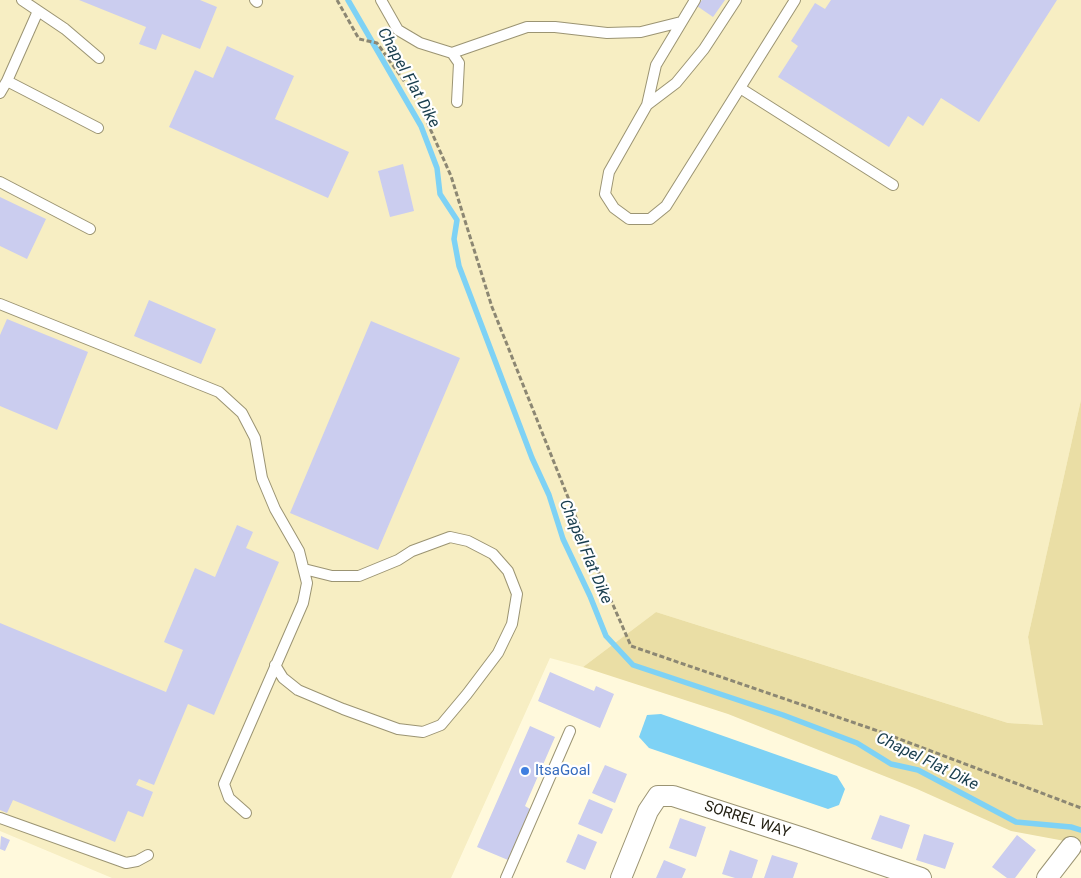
<!DOCTYPE html>
<html>
<head>
<meta charset="utf-8">
<style>
  body { margin:0 }
  canvas { display:block; background:#fff9dc }
</style>
</head>
<body>
<canvas width="1081" height="878"></canvas>
<script>
const ctx = document.querySelector('canvas').getContext('2d');
ctx.lineJoin = 'round';
function fillPath(path, color) {
  ctx.fillStyle = color;
  ctx.fill(path, 'evenodd');
}
function poly(rows) {
  const path = new Path2D();
  for (const r of rows) {
    path.moveTo(r[0], r[1]);
    for (let i = 2; i < r.length; i += 2) path.lineTo(r[i], r[i + 1]);
  }
  return path;
}
function strokePath(path, color, width, dash) {
  ctx.strokeStyle = color;
  ctx.lineWidth = width;
  ctx.lineCap = dash ? 'butt' : 'round';
  ctx.setLineDash(dash || []);
  ctx.stroke(path);
}
function write(font, color, halo, rows, align = 'center') {
  ctx.font = font + ' Roboto,sans-serif';
  ctx.lineWidth = 4.5;
  ctx.setLineDash([]);
  ctx.textBaseline = 'middle';
  ctx.strokeStyle = halo;
  ctx.fillStyle = color;
  for (const [text, x, y, turn = 0] of rows) {
    ctx.save();
    ctx.translate(x, y);
    ctx.rotate((+turn || 0) * Math.PI / 180);
    ctx.textAlign = isNaN(turn) ? turn : align;
    if (halo) ctx.strokeText(text, 0, 0);
    ctx.fillText(text, 0, 0);
    ctx.restore();
  }
}
const built = poly([
  [0,0,1081,0,1081,400,1028,637,1044,725,1008,723,656,612,583,667,550,658,451,878,112,878,0,831]
]);
const green = poly([
  [1081,400,1081,844,1011,831,917,789,728,714,583,667,656,612,1008,723,1043,725,1028,637]
]);
const water = poly([
  [661,714,837,776,845,789,839,805,828,809,649,748,639,737,647,715]
]);
const stream = poly([
  [348,0,421,126,437,168,440,194,457,220,454,239,459,266,532,458,549,495,563,539,590,596,606,636,633,665,783,715,857,743,891,764,918,770,1016,822,1071,827,1081,830]
]);
const building = poly([
  [79,0,200,0,217,7,200,49,162,34,156,50,139,44,146,27],
  [702,0,725,0,713,17,697,6],
  [831,0,1057,0,979,122,941,98,923,126,908,116,889,147,778,77,798,46,791,41,815,3,825,9],
  [227,46,294,76,275,119,349,152,328,198,169,127,195,70,213,78],
  [403,164,414,211,390,217,378,171],
  [0,197,46,219,27,259,0,246],
  [149,300,216,329,201,364,134,336],
  [7,319,88,352,57,430,0,406,0,335],
  [371,321,460,358,378,550,290,513],
  [237,525,253,532,246,548,279,562,214,715,188,704,154,785,139,779,136,785,153,792,143,817,128,811,115,842,13,800,7,813,0,810,0,623,166,692,183,650,164,642,195,568,215,577],
  [550,672,594,691,596,686,614,694,600,728,538,701],
  [530,726,555,737,525,806,530,809,508,860,477,847],
  [605,765,627,774,615,803,592,793],
  [589,799,613,809,602,834,578,824],
  [880,815,910,825,902,849,871,839],
  [680,818,706,827,696,857,669,848],
  [578,834,597,842,585,870,566,862],
  [924,834,954,843,945,869,916,860],
  [1017,835,1036,850,1015,878,1007,878,992,867],
  [1,836,10,840,5,851,0,849],
  [730,850,758,860,752,878,735,878,722,874],
  [772,855,798,863,793,878,764,878],
  [664,860,686,869,682,878,656,878]
]);
const path = poly([
  [337,0,359,39,377,43,417,99,451,176,492,307,589,550,631,646,881,732,1081,808]
]);
const lane = poly([
  [22,0,65,29,99,58],
  [255,0,257,2],
  [381,0,398,30,420,43,452,53,527,27,555,27,607,33,641,32,681,22],
  [695,0,656,65,647,105,609,172,605,194,614,208,629,219,650,219,666,206,795,0],
  [452,53,459,63,457,102],
  [7,81,38,11],
  [740,88,893,185],
  [0,93,7,81,98,128],
  [647,105,676,83,704,49,736,0],
  [0,182,90,229],
  [0,304,219,392,242,413,255,438,262,478,275,509,299,551,307,583,303,603,224,784,229,798,246,813],
  [275,665,283,678,298,690,343,709,398,729,423,732,441,725,467,694,498,653,512,624,517,594,508,571,493,554,468,541,450,537,412,551,398,560,359,576,332,576,304,569],
  [0,818,126,863,137,861,148,855],
  [506,878,570,731]
]);
const street = poly([
  [621,878,648,811,658,796,673,796,803,838,921,878],
  [1047,878,1071,847]
]);
const markers = [
  [525,771,5,"#3f7fe0"]
];
const shopNames = [
  ["ItsaGoal",535,771]
];
const streetNames = [
  ["SORREL WAY",747,820,18]
];
const waterNames = [
  ["Chapel Flat Dike",408,78,61],
  ["Chapel Flat Dike",585,552,67],
  ["Chapel Flat Dike",927,762,26]
];
fillPath(built, '#f7eec3');
fillPath(green, '#eadea5');
fillPath(water, '#7ed2f5');
strokePath(stream, '#7ed2f5', 5.5);
fillPath(building, '#cbcdef');
strokePath(lane, '#9b9473', 12);
strokePath(street, '#9b9473', 22);
strokePath(path, '#8c8773', 3, [5, 2.5]);
strokePath(lane, '#fff', 10);
strokePath(street, '#fff', 20);
for (const [x, y, r, color] of markers) {
  const dot = new Path2D();
  dot.arc(x, y, r, 0, 2 * Math.PI);
  ctx.fillStyle = color;
  ctx.fill(dot);
  strokePath(dot, '#fff', 2);
}
write('15px', '#366cbe', '#fff', shopNames, 'left');
write('15px', '#232013', '#fff', streetNames);
write('italic 16px', '#183d4d', '#fff', waterNames);
</script>
</body>
</html>
